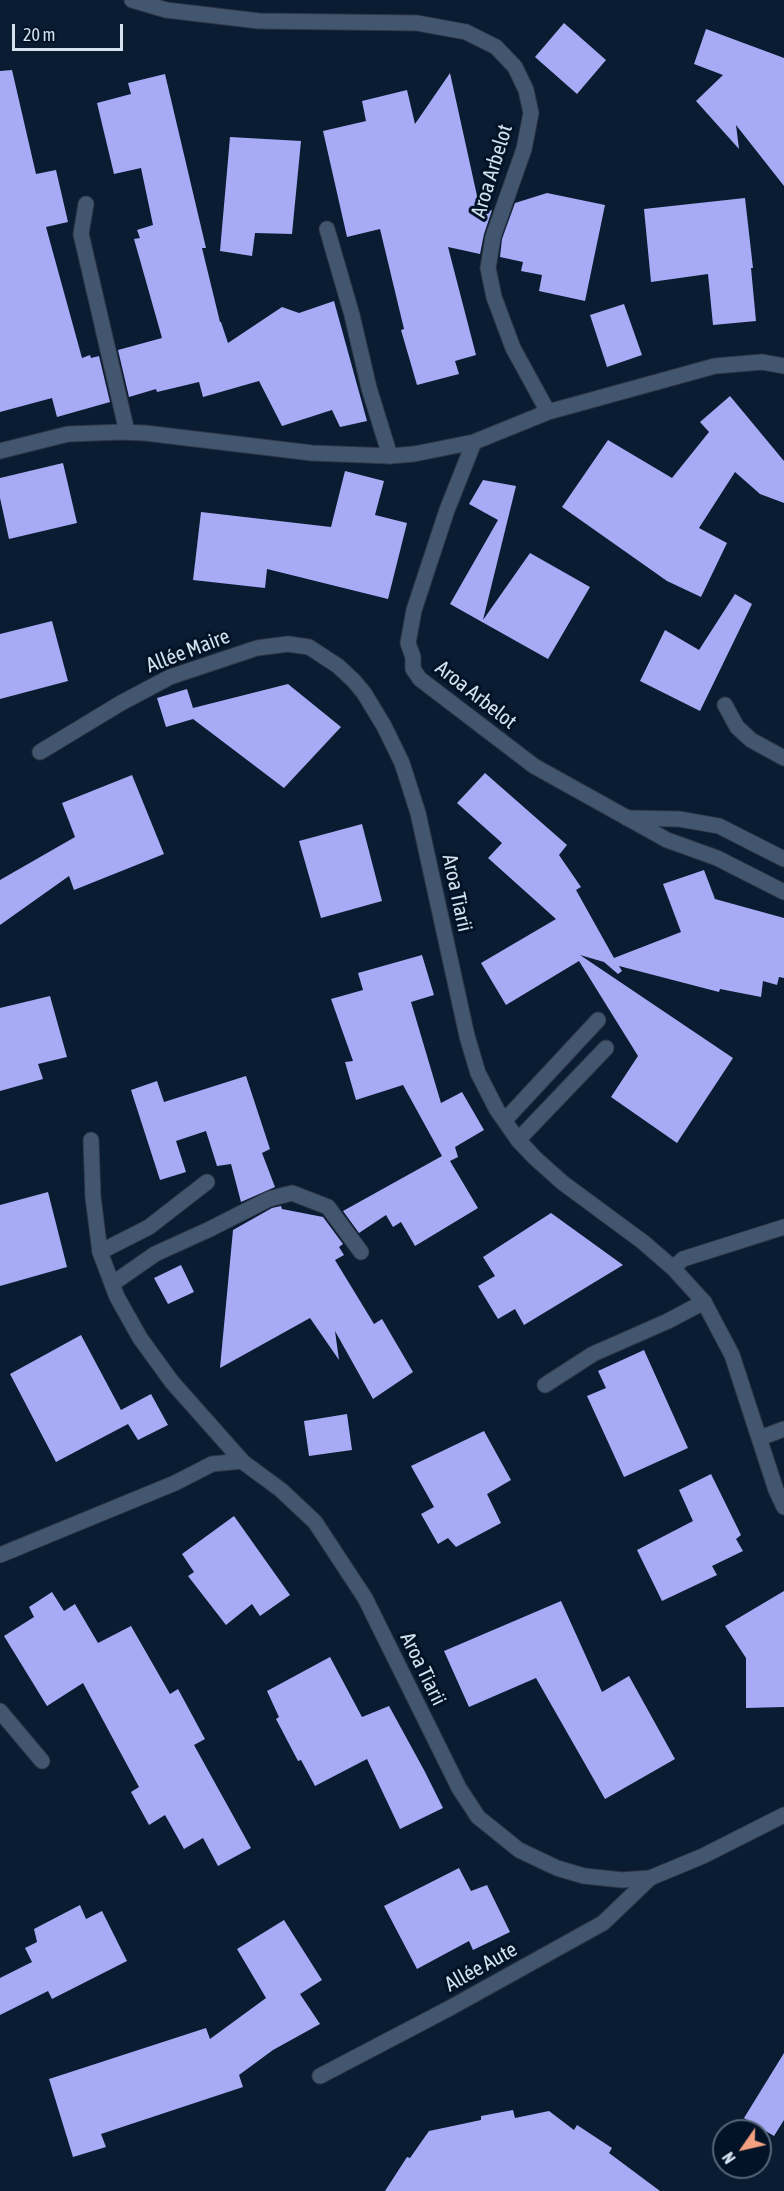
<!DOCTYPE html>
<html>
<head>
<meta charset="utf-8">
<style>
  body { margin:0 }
  #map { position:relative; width:784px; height:2191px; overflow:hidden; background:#091c31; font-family:"Asap Condensed",sans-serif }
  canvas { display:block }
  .north { position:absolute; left:712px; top:2119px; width:60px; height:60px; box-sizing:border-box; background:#021327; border:2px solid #566577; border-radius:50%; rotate:236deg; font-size:16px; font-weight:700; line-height:24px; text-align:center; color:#d4e1ef }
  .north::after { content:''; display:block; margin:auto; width:21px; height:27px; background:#f2a080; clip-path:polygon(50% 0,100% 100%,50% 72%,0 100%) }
  .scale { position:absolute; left:12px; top:24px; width:111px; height:27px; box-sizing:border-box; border:3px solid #d4e1ef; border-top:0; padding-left:8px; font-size:18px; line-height:21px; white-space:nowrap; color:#d4e1ef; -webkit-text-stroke:4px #021327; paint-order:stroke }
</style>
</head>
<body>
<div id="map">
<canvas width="784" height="2191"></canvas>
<div class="north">N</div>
<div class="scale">20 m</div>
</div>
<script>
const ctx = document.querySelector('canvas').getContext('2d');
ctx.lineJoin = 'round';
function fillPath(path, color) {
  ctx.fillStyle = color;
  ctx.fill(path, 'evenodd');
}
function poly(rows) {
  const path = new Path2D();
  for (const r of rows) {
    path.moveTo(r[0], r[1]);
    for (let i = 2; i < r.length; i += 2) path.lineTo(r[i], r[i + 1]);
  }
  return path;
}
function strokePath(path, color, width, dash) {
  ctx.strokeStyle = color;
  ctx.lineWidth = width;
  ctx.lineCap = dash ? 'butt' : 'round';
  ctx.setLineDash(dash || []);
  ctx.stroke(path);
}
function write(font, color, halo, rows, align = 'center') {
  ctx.font = font + ' "Asap Condensed",sans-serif';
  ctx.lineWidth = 6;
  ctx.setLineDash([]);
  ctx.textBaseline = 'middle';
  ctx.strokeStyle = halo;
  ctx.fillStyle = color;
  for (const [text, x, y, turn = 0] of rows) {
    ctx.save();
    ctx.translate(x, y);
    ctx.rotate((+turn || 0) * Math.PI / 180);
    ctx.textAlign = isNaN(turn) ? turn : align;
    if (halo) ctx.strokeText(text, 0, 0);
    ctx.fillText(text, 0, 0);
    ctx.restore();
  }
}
const building = poly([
  [564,23,606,60,577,94,535,57],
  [706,29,784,58,784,186,736,125,739,149,696,101,723,75,694,64],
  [12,70,36,174,56,170,68,222,46,227,82,358,90,355,91,358,99,356,110,402,57,417,52,398,0,412,0,71],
  [450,73,481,214,492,210,484,234,480,254,448,247,476,355,455,361,459,374,417,385,401,330,404,329,380,229,347,237,323,131,366,121,362,101,407,90,415,124],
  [165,74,206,248,202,248,220,322,221,322,228,343,282,307,299,313,334,301,367,421,340,427,332,410,282,426,259,381,203,397,199,382,157,392,156,389,129,397,118,350,162,338,134,239,140,238,137,230,153,225,141,168,114,174,97,103,131,94,128,83],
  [230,137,301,141,292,234,255,233,252,256,220,251],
  [547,193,605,205,585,301,539,291,542,275,521,271,523,262,500,257,502,239,515,203],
  [745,198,753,268,751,268,756,321,713,325,708,274,651,282,644,209],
  [624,304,642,355,607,367,590,315],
  [730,396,784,461,784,503,760,494,735,472,699,528,727,543,701,597,667,581,562,507,608,440,672,478,709,432,700,422],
  [63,463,77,523,9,539,0,498,0,478],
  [345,471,384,481,375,515,407,523,388,599,267,569,265,588,193,580,201,512,331,527],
  [483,480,516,486,483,620,530,553,590,587,548,659,450,604,498,520,469,504],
  [735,594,752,604,700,711,640,681,665,630,699,650],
  [52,621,68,681,0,699,0,634],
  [288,684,341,727,284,788,193,719,166,727,157,698,187,689,193,708],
  [485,773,567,845,559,855,581,887,576,890,614,958,681,932,663,884,704,870,715,899,784,918,784,978,779,977,777,985,763,981,761,997,720,989,719,992,619,966,622,971,618,974,604,962,580,955,733,1058,677,1143,611,1097,638,1056,579,961,506,1005,481,963,556,919,488,858,502,843,457,803],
  [132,775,164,854,74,890,69,876,0,925,0,880,75,837,62,803],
  [362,824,382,901,321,918,299,841],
  [422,955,434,995,411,1002,441,1103,462,1092,484,1130,455,1147,458,1157,450,1161,478,1208,415,1246,401,1222,393,1227,386,1215,359,1233,343,1211,442,1156,403,1085,356,1100,345,1062,353,1061,331,999,363,990,358,973],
  [50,996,67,1057,38,1064,43,1079,0,1091,0,1008],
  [246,1076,270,1149,262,1153,275,1187,241,1202,231,1164,217,1166,206,1131,176,1141,186,1172,160,1180,131,1090,157,1081,164,1102],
  [48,1192,67,1267,0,1286,0,1205],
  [281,1206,282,1209,323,1217,343,1244,339,1247,344,1255,335,1260,374,1324,382,1319,413,1372,373,1399,335,1331,339,1360,310,1318,220,1368,233,1230,272,1208],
  [551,1213,623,1265,524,1325,515,1309,498,1319,478,1286,495,1276,483,1257],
  [181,1265,194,1292,168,1304,154,1278],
  [81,1335,121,1410,151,1394,168,1425,138,1440,128,1424,56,1462,10,1374],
  [644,1350,688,1448,624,1477,587,1396,606,1388,598,1371],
  [347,1414,352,1450,309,1456,304,1421],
  [484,1431,511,1480,487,1494,501,1523,456,1547,448,1538,438,1544,421,1514,434,1507,411,1466],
  [711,1474,741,1535,736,1539,743,1551,712,1566,717,1575,662,1601,637,1550,693,1521,679,1490],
  [234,1516,290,1595,260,1616,252,1604,226,1625,188,1576,194,1572,182,1554],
  [784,1591,784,1707,746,1708,746,1658,725,1626],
  [52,1592,64,1611,75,1604,98,1643,131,1626,170,1694,178,1689,205,1739,194,1745,251,1848,218,1866,203,1838,184,1849,165,1815,149,1825,131,1792,139,1787,83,1683,47,1706,4,1636,34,1617,29,1607],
  [561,1601,602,1692,629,1676,675,1759,605,1799,536,1678,469,1707,444,1651],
  [330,1657,362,1717,389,1706,424,1770,443,1808,400,1829,367,1759,315,1786,301,1760,298,1761,276,1719,279,1717,267,1691],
  [459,1868,471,1891,487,1885,510,1932,473,1950,469,1941,417,1969,384,1906],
  [80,1905,86,1919,102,1911,127,1961,52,1999,48,1991,0,2015,0,1978,32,1962,25,1948,37,1942,34,1929],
  [284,1920,322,1980,300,1994,320,2024,273,2050,239,2075,243,2087,101,2134,106,2147,73,2157,49,2079,206,2028,210,2039,266,1998,237,1949],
  [784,2053,784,2120,774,2136,744,2118],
  [513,2110,515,2118,549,2111,574,2130,577,2125,612,2148,609,2153,660,2191,385,2191,407,2157,410,2158,429,2131,481,2120,481,2116]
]);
const service = poly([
  [327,229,352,315,369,388,390,456],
  [627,818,679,819,719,826,784,859],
  [505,1120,598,1020],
  [518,1140,606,1048],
  [100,1252,149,1227,207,1182],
  [112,1284,155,1254,210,1229,269,1199,292,1193,328,1207,361,1252],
  [545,1385,593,1354,668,1321,704,1302],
  [760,1438,784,1429],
  [320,2076,448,2009,603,1923,650,1878]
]);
const minor = poly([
  [132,0,166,10,259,21,417,23,466,32,496,47,515,67,526,90,531,113,524,149,493,237,488,268,494,297,513,348,548,412],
  [86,204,81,234,127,432],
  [474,442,447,510,414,610,408,643,413,657,413,669,420,679,534,766,667,840,717,858,784,892],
  [0,451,68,434,122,432,145,433,312,453,390,456,414,454,474,442,548,412,715,366,762,362,784,366],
  [725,705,737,727,751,740,784,758],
  [40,752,121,703,170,677,257,648,288,644,309,647,338,666,354,681,364,693,384,726,402,763,418,813,467,1036,478,1073,497,1110,518,1140,535,1158,563,1183,643,1242,673,1268,704,1302,732,1355,776,1490,784,1507],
  [91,1140,93,1197,100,1252,117,1297,140,1338,172,1382,243,1462,281,1490,315,1522,365,1598,459,1788,478,1817,519,1850,557,1868,584,1876,622,1880,650,1878,703,1856,784,1815],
  [673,1268,683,1259,784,1227],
  [0,1555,175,1483,212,1464,242,1461],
  [0,1711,42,1761]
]);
const streetNames = [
  ["Aroa Arbelot",492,171,-73],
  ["Allée Maire",188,651,-21],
  ["Aroa Arbelot",476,695,38],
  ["Aroa Tiarii",457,893,78],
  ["Aroa Tiarii",423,1669,64],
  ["Allée Aute",481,1967,-29]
];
fillPath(building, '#a7abf6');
strokePath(service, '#2f3647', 17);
strokePath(minor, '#2f3647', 17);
strokePath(service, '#42576f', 15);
strokePath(minor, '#42576f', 15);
write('21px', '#d4e1ef', '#021327', streetNames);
</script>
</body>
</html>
